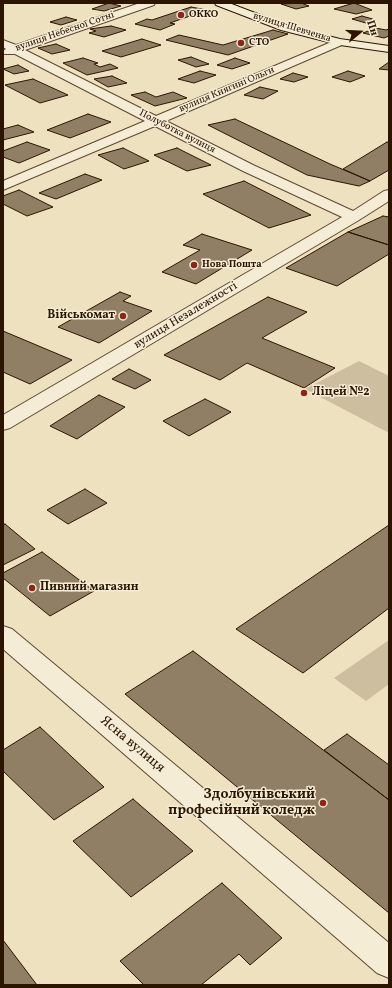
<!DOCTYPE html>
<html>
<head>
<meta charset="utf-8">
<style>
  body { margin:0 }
  #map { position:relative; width:392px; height:988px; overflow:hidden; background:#eee1bf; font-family:Vollkorn,serif }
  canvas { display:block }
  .frame { position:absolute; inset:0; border:4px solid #2b1501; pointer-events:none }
  .north { position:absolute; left:340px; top:12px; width:40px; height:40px; -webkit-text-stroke:3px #f4ecd5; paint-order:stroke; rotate:72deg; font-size:11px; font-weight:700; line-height:16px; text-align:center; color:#2b1501 }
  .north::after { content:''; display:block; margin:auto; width:14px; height:18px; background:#2b1501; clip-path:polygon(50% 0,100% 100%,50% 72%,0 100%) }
</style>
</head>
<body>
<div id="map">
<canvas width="392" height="988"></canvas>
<div class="frame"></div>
<div class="north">Пн</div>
</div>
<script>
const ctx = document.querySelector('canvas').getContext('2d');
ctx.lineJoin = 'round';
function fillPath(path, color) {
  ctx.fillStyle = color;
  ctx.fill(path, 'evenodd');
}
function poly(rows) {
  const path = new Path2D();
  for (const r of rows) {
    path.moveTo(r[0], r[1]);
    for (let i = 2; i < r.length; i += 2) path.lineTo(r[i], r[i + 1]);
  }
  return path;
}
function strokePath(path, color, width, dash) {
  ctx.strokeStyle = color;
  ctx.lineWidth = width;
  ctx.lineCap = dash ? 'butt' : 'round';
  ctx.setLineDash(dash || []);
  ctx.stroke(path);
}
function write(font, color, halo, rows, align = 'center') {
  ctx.font = font + ' Vollkorn,serif';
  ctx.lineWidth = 3;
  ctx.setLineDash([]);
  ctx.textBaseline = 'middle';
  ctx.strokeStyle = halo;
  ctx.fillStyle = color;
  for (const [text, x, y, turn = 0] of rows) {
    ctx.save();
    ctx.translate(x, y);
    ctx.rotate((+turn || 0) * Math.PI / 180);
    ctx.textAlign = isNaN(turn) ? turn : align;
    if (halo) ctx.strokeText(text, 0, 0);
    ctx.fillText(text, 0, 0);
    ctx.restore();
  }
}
const green = poly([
  [359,361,389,376,389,433,305,389],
  [389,640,389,684,366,701,334,678]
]);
const building = poly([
  [109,3,121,6,104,11,92,9,109,3],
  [301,3,309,6,296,9,281,4,301,3],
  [354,3,372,10,356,14,334,9,354,3],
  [191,7,207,10,170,23,175,24,160,30,135,24,147,19,152,20,191,7],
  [362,16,376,20,366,23,352,19,362,16],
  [66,17,77,20,61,25,50,22,66,17],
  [111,26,126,30,104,37,89,33,96,31,90,29,111,26],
  [376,28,386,30,389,29,389,36,384,38,363,33,376,28],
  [273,30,288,34,228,55,166,40,179,35,223,45,273,30],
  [142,39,161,45,121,57,102,51,142,39],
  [56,44,70,50,52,54,38,48,56,44],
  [191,57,209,64,196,67,178,60,191,57],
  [83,58,98,63,94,64,100,67,110,64,118,68,87,75,63,63,83,58],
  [235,58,250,63,232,69,217,65,235,58],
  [389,62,389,70,379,69,389,62],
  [18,65,29,71,14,74,3,69,18,65],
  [200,71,216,75,194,83,178,79,200,71],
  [348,71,365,76,350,82,332,77,348,71],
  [293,73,308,77,294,82,280,79,293,73],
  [112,76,127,83,108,87,94,79,112,76],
  [33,79,68,95,40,103,5,85,33,79],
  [260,87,278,91,263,99,244,95,260,87],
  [145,92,156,97,173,92,187,98,155,106,131,95,145,92],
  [88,114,111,122,70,138,47,130,88,114],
  [235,119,330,164,370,181,359,186,307,175,208,125,235,119],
  [18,125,34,132,3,140,3,129,18,125],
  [27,142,50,150,19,163,3,157,3,151,27,142],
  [387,142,389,143,389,170,370,181,343,169,387,142],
  [123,148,149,161,124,169,98,155,123,148],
  [177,148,211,165,187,171,154,155,177,148],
  [85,174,102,180,56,199,39,193,85,174],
  [244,181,311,215,269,228,203,194,244,181],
  [19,190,53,207,27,216,3,204,3,196,19,190],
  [383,216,389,217,389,245,348,232,383,216],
  [348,232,389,245,389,254,337,286,286,268,348,232],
  [202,234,252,250,196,284,162,272,200,250,183,245,202,234],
  [120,292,131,296,123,301,152,311,99,343,58,327,120,292],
  [268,297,307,312,262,338,335,368,304,388,247,363,220,380,164,355,268,297],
  [3,331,72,360,30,384,3,372,3,331],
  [129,369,151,380,135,389,112,379,129,369],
  [99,395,125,407,77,439,50,426,99,395],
  [205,399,231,412,189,436,163,421,205,399],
  [85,489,107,503,68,524,47,510,85,489],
  [5,524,35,549,3,565,3,525,5,524],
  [389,525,389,608,303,673,236,629,389,525],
  [42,552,94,591,50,616,3,578,3,573,42,552],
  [193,651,389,800,389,913,125,694,193,651],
  [40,727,104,787,54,820,3,771,3,750,40,727],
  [347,734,389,765,389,800,324,750,347,734],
  [133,799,193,851,131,897,73,841,133,799],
  [222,883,282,938,250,965,239,954,201,985,144,985,120,961,222,883],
  [3,940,37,985,3,985,3,940]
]);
const street = poly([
  [140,3,155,3,154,5,25,50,156,116,336,40,344,40,346,42,344,44,166,121,253,165,353,211,384,191,389,190,389,201,359,220,10,428,3,430,3,415,342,217,243,171,155,126,3,190,3,181,145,121,15,54,4,54,3,51,6,49,3,47,3,40,16,45,140,3],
  [3,626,12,629,389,943,389,978,377,973,3,649,3,626]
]);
const secondary = poly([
  [215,3,229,3,289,26,340,39,389,46,389,52,340,45,281,30,216,5,215,3]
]);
const markers = [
  [181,15,4,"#8f2418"],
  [241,43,4,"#8f2418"],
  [194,265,4,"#8f2418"],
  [123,316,4,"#8f2418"],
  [304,393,4,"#8f2418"],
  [32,588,4,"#8f2418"],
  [323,803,4,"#8f2418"]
];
const farPoinames = [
  ["ОККО",189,15],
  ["СТО",249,43],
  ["Нова Пошта",202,265]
];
const farStreetnames = [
  ["вулиця Шевченка",292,28,17],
  ["вулиця Небесної Сотні",65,32,-19],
  ["вулиця Княгині Ольги",227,90,-23],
  ["Полуботка вулиця",177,132,27]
];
const poiNames = [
  ["Вiйськомат",115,316,"right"],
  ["Ліцей №2",312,393],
  ["Пивний магазин",40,588]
];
const streetNames = [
  ["вулиця Незалежності",186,316,-31]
];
const nearStreetnames = [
  ["Ясна вулиця",132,745,40]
];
const nearPoinames = [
  ["Здолбунівський",315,795],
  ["професійний коледж",315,811]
];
fillPath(green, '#cdbe9f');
fillPath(building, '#907f64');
strokePath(building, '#2b1501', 1);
strokePath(street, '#5c4830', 2);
strokePath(secondary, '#2b1501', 2);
fillPath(street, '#f4ecd5');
fillPath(secondary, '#f4ecd5');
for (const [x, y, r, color] of markers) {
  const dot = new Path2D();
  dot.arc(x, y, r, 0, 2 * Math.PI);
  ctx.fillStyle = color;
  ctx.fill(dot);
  strokePath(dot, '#f4ecd5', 1.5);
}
write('bold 10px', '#2b1501', '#f4ecd5', farPoinames, 'left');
write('10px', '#2b1501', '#f4ecd5', farStreetnames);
write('bold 12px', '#2b1501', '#f4ecd5', poiNames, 'left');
write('12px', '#2b1501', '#f4ecd5', streetNames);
write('14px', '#2b1501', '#f4ecd5', nearStreetnames);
write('bold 14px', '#2b1501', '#f4ecd5', nearPoinames, 'right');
</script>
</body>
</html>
